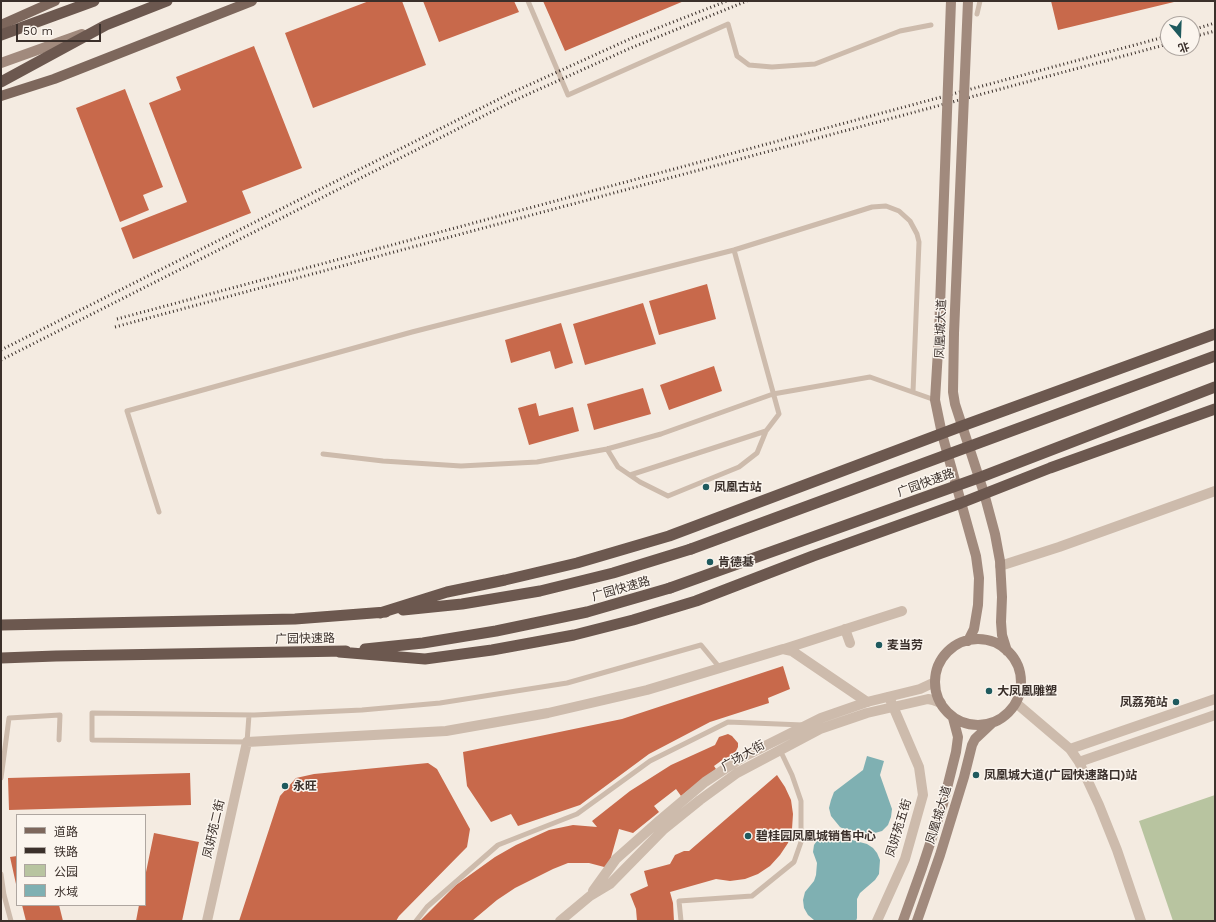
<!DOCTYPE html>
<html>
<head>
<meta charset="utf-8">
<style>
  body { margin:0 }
  #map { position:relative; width:1216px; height:922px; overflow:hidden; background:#f4ebe1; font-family:"Work Sans","Noto Sans SC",sans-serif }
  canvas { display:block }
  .frame { position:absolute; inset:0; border:2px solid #3b302b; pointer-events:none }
  .legend { position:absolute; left:16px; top:814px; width:130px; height:92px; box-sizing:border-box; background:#fbf5ee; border:1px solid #aea6a0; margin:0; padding:5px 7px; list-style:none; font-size:12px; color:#3b302b }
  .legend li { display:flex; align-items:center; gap:8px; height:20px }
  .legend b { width:20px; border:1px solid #aea6a0 }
  .north { position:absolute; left:1160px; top:16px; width:40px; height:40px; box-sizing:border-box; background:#fbf5ee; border:1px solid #aea6a0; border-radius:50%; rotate:161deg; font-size:11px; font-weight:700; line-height:16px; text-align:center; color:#3b302b }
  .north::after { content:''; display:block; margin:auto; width:14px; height:18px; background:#1f5a5e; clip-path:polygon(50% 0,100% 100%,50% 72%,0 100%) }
  .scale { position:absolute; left:16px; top:24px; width:85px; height:18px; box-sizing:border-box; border:2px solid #3b302b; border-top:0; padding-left:5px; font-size:12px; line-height:14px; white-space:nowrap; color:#3b302b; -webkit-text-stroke:3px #fbf5ee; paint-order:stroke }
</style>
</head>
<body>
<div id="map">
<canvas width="1216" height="922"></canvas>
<div class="frame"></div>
<ul class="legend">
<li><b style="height:5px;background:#7d675c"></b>道路</li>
<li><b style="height:5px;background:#3b302b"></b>铁路</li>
<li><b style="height:11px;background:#b8c4a0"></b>公园</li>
<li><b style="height:11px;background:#7fb0b2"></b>水域</li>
</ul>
<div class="north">北</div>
<div class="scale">50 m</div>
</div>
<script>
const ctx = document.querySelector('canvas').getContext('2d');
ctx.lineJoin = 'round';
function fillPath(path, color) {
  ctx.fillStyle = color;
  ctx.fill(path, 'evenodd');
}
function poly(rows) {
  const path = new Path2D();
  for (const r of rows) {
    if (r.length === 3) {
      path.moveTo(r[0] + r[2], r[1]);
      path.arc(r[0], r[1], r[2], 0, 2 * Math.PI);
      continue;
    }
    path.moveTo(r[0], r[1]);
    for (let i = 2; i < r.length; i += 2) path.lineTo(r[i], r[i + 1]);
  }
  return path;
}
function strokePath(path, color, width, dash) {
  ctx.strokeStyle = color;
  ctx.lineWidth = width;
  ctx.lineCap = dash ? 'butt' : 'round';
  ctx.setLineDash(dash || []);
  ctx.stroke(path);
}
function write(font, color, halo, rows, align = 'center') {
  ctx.font = font + ' "Work Sans","Noto Sans SC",sans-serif';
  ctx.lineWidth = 3;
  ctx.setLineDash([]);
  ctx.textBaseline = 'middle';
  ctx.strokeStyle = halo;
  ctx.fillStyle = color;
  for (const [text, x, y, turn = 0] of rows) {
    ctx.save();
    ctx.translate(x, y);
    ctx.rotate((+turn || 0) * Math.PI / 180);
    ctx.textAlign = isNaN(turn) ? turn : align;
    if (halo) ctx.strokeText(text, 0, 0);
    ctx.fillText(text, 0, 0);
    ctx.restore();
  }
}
const green = poly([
  [1215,795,1215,921,1173,921,1139,821]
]);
const water = poly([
  [867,756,884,761,880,775,892,809,891,817,888,825,882,831,868,835,861,835,853,834,840,827,831,816,829,808,831,800,834,792,863,770],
  [830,833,837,834,852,840,867,844,873,848,877,853,880,860,879,874,875,880,860,893,857,899,857,918,856,921,814,920,808,915,804,908,803,900,805,892,814,881,816,875,817,863,813,852,814,845,818,839,824,834]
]);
const building = poly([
  [369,1,402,1,426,65,313,108,285,33],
  [423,1,514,1,519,12,439,42],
  [543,1,684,1,565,51],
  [1051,1,1174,1,1174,2,1058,30],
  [254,46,302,168,242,191,251,213,133,259,121,228,187,202,149,103,181,90,176,77],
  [125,89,163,187,143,195,149,210,120,222,76,108],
  [707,284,716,319,659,335,649,301],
  [643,303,656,344,585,365,573,324],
  [561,323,573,363,555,369,550,351,511,363,505,340],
  [714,366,722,391,669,410,660,385],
  [643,388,651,414,594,430,587,404],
  [536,403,539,416,573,407,579,431,529,445,518,408],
  [783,666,790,689,768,698,769,703,710,722,649,754,580,805,518,826,511,814,491,822,467,786,463,752,622,719],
  [728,734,732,736,738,743,738,747,734,755,725,758,714,766,716,769,681,796,676,789,654,806,659,812,633,833,619,829,608,868,589,863,568,863,553,869,515,888,497,900,472,921,420,921,456,885,495,857,516,845,549,830,573,825,597,827,592,821,630,791,671,765,715,745,719,737],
  [428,763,437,769,470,829,467,847,399,916,396,921,239,921,280,796,296,778,314,774],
  [190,773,191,805,9,810,8,778],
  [777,775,785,787,791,800,793,814,792,829,788,843,780,855,770,866,758,874,745,879,730,881,716,879,670,892,673,903,674,921,637,921,636,909,630,894,648,886,644,871,670,864,675,855,684,851,689,851],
  [154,833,199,842,182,921,136,921,139,905,145,905,145,877],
  [17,856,17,884,16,884,10,857],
  [22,905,59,905,63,921,26,921]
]);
const service = poly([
  [528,1,568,95,728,24,737,56,749,65,772,67,815,64,900,31,931,25],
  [977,14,980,1],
  [607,449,618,467,640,482,668,496,739,467,757,453,766,431,779,414,734,250],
  [323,454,383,461,461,466,537,462,607,449,661,434,773,394,870,377,935,400],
  [630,475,766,431],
  [159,512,127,411,412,332,734,250,872,207,886,206,899,211,910,221,917,234,919,242,913,392],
  [249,715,247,742,92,740,92,713,254,715,362,710,440,703,567,683,701,645,720,668],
  [1,778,9,718,60,715,59,740],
  [1,874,4,895,11,921],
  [416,921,427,907,498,845,577,814,650,761,728,722,803,725],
  [681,921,679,901,752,896,794,862,801,842,801,801,792,775,780,750]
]);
const minor = poly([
  [1000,566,1059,547,1215,491],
  [845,629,850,643],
  [784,649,902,611],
  [1016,703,1070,749,1079,762,1099,805,1117,850,1141,921],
  [1070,749,1215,699],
  [1079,762,1215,715],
  [207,921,247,742,446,731,548,713,647,690,783,649,792,651,867,702],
  [877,921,905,859,923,795,919,767,889,697]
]);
const tertiary = poly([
  [593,891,616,859,660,820,705,782,743,757,821,718,867,702,920,689,935,682],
  [560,921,590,896,610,884,664,829,700,800,737,773,820,729,867,713,928,699,933,700,941,703]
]);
const secondary = poly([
  [1,63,82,34],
  [954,333,953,392,955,404,984,493,995,534,1000,561,1002,597,1001,622,1002,635,1007,651],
  [939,334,935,400,942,434,976,556,979,578,978,605,974,629,968,641],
  [978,682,43],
  [903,921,922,868,943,804,956,752,958,737,953,718],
  [917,921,940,855,964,777,972,745,975,739,992,723]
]);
const primary = poly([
  [1,25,55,1],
  [1,96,54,79,252,1]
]);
const trunk = poly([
  [1,35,94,1],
  [1,82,106,25,167,1],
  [403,610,462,604,540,591,613,573,691,549],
  [380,613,447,592,505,580,577,563,669,536,962,426,1215,334],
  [1,625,295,619,386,612],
  [365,649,423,643,496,631,587,612,670,588],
  [339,652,425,659,492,650,574,635,633,620,696,601,813,556,961,503,1050,468,1215,409],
  [1,658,56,656,346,651]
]);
const rail = poly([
  [1192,30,1215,23],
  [1192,37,1215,31],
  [117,319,1168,36],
  [115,327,1168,44],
  [1,350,511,93,632,38,727,1],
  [1,360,513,101,633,47,747,1]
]);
const secondaryBridge = poly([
  [954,333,968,1],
  [939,334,951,1]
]);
const trunkBridge = poly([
  [691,549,1215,356],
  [670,588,981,477,1215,387]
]);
const markers = [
  [706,487,4,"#1f5a5e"],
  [710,562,4,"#1f5a5e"],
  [879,645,4,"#1f5a5e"],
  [989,691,4,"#1f5a5e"],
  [1176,702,4,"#1f5a5e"],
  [976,775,4,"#1f5a5e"],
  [285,786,4,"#1f5a5e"],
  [748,836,4,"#1f5a5e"]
];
const streetNames = [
  ["凤凰城大道",941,329,-88],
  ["广园快速路",926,483,-20],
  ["广园快速路",621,589,-16],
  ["广园快速路",305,639,-1],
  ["广场大街",743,756,-30],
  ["凤凰城大道",939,815,-73],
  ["凤妍苑五街",899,828,-73],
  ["凤妍苑二街",214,829,-77]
];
const poiNames = [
  ["凤凰古站",714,487],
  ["肯德基",718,562],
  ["麦当劳",887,645],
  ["大凤凰雕塑",997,691],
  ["凤荔苑站",1168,702,"right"],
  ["凤凰城大道(广园快速路口)站",984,775],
  ["永旺",293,786],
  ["碧桂园凤凰城销售中心",756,836]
];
fillPath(green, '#b8c4a0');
fillPath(water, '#7fb0b2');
fillPath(building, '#c8694b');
strokePath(service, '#cdbbac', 5);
strokePath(minor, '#cdbbac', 10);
strokePath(tertiary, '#cdbbac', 10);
strokePath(secondary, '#a18a7d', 10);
strokePath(primary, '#7d675c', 10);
strokePath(trunk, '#6c584f', 11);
strokePath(rail, '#3b302b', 3, [1, 3]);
strokePath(secondaryBridge, '#a18a7d', 10);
strokePath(trunkBridge, '#6c584f', 11);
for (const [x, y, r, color] of markers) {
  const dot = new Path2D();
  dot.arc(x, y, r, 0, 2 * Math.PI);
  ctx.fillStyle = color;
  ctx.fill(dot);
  strokePath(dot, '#fbf5ee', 1.5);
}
write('12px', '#3b302b', '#fbf5ee', streetNames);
write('bold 12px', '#3b302b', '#fbf5ee', poiNames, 'left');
</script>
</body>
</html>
